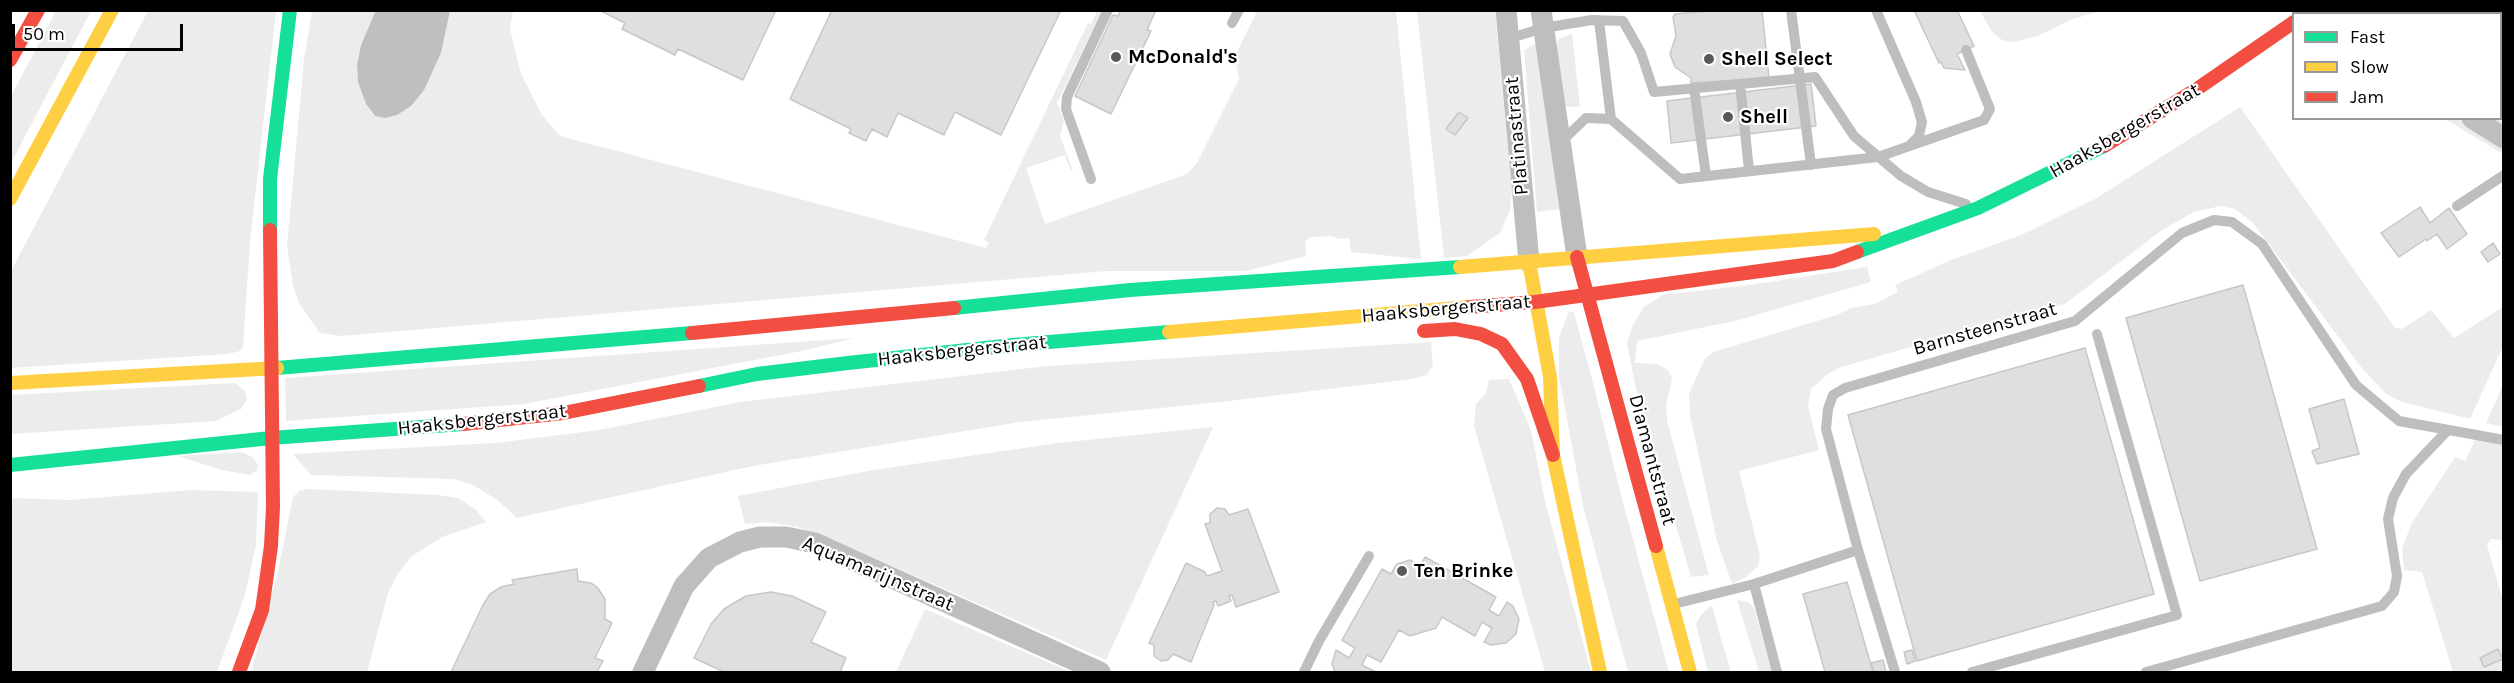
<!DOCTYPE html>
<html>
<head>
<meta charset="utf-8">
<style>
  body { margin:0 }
  #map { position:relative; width:2514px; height:683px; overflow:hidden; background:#fff; font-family:Karla,sans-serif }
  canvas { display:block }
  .frame { position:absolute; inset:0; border:12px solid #000; pointer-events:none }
  .legend { position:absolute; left:2292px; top:12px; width:210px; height:108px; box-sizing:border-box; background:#fff; border:2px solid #999; margin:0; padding:8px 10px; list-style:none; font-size:18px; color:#000 }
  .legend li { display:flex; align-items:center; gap:12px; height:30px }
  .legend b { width:30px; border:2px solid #999 }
  .scale { position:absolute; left:12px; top:24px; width:171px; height:27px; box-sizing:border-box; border:3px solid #000; border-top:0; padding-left:8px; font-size:18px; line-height:21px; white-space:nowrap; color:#000; -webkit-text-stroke:4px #fff; paint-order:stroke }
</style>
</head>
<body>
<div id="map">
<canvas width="2514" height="683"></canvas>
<div class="frame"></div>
<ul class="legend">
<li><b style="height:8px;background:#16e098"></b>Fast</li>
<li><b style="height:8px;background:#ffcf43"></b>Slow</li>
<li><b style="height:8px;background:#f24e42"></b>Jam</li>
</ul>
<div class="scale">50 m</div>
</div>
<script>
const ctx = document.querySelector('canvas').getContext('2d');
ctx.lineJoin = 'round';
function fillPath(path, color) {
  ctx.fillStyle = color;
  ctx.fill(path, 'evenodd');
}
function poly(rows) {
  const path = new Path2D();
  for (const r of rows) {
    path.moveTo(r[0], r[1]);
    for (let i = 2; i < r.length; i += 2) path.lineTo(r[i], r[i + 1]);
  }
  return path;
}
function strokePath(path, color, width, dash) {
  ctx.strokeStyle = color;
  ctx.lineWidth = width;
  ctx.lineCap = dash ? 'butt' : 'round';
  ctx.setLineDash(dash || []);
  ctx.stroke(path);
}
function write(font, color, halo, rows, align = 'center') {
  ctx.font = font + ' Karla,sans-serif';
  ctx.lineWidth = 4.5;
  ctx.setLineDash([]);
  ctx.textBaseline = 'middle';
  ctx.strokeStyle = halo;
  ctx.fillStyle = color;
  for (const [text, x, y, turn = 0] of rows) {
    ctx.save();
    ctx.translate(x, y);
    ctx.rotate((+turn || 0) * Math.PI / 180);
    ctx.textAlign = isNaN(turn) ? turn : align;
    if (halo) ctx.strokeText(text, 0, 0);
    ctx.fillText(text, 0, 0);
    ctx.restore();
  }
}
const green = poly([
  [2369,10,2503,11,2503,154,2445,119,2500,118,2500,14,2365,14],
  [56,11,91,11,11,163,11,96],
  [148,11,276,11,250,242,243,347,240,351,228,354,11,368,11,271],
  [312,11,376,11,361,45,357,65,358,82,366,104,375,116,441,53,450,11,513,11,510,29,521,74,542,115,560,136,986,248,989,242,984,240,1088,23,1091,24,1097,11,1102,11,1057,103,1064,121,1060,136,1073,171,1071,171,1065,155,1026,168,1045,224,1187,174,1197,163,1239,79,1235,56,1257,11,1396,11,1421,259,1351,252,1349,238,1340,239,1331,236,1312,237,1305,241,1306,256,1246,271,1107,271,341,336,320,333,299,303,293,286,287,246,304,59],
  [1417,11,1495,11,1512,192,1510,210,1500,233,1467,256,1444,258],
  [1980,11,2101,11,2073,19,2035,37,2014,42,2002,40,1992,32],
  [1572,34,1580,107,1571,107,1565,106,1556,45,1558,39],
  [1540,41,1559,209,1537,212,1524,50],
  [2240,107,2395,328,2402,329,2431,310,2454,338,2503,307,2503,346,2470,419,2402,402,2386,394,2361,367,2253,223,2235,209,2221,206,2194,212,2162,230,2065,304,1972,329,1842,367,1829,373,1811,389,1808,406,1819,450,1739,471,1760,556,1758,566,1746,577,1732,584,1717,541,1690,415,1689,394,1704,360,1713,352,1837,315,1851,308,1875,304,1898,292,1895,285,1951,260,2021,235,2095,199],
  [1867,267,1871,282,1735,321,1637,341,1635,363,1657,364,1668,370,1672,378,1666,406,1667,421,1709,575,1691,577,1636,389,1627,343,1633,325,1643,308,1662,295,1750,285],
  [1569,311,1574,313,1591,375,1621,495,1669,672,1628,672,1583,506,1559,376,1559,338],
  [854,338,807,350,524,404,286,421,285,378],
  [1431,342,1433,365,1427,375,1412,379,1221,402,1020,422,753,466,517,518,496,499,473,485,454,479,311,475,293,454,495,443,599,430,740,402,1047,366],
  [1509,379,1531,430,1545,501,1591,672,1545,672,1474,426,1476,404,1486,393,1489,380],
  [235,383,245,391,247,400,241,409,216,421,11,434,11,395],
  [2503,385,2504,427,2503,427,2486,423],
  [1213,427,1106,660,829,538,797,527,767,522,745,524,738,496,873,470,1058,443],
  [2478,434,2503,439,2503,540,2491,539,2487,545,2503,601,2503,672,2453,672,2422,572,2404,570,2402,548,2412,523,2455,457,2465,461],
  [241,452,253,457,258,465,257,471,250,475,222,470,178,456],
  [308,489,438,495,458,498,475,509,486,522,442,537,412,556,397,575,388,593,367,672,251,672,278,571,293,497,299,491],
  [192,490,258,492,256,545,245,595,217,672,11,672,11,498,71,500],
  [1737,600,1748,602,1754,608,1772,672,1759,672],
  [1712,605,1719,632,1731,672,1708,672,1696,624,1700,616],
  [925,609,976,631,1071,672,896,672]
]);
const water = poly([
  [376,10,450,11,441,53,424,90,411,106,397,115,385,118,375,116,366,104,358,82,357,65,361,45]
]);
const building = poly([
  [599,10,776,10,743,80,678,49,675,55,622,29,625,23,599,10],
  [832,10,1061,10,1001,135,955,112,944,135,898,113,887,137,872,129,866,141,849,133,851,129,790,99,832,10],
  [1121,10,1156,10,1147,30,1151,31,1111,114,1075,96,1113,15,1118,16,1121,10],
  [1721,10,1762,10,1769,78,1691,83,1691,78,1675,67,1670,54,1676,36,1673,17,1675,14,1721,10],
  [1914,10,1957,10,1974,46,1957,54,1965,70,1944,68,1941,62,1939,63,1914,10],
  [1811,84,1816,126,1671,143,1667,101,1811,84],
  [1459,112,1468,118,1455,135,1446,129,1459,112],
  [2420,207,2430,223,2449,208,2467,234,2447,249,2437,234,2427,241,2426,239,2399,257,2381,233,2420,207],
  [2493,243,2500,254,2488,262,2481,252,2493,243],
  [2243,285,2317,549,2200,581,2126,318,2243,285],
  [2085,348,2154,594,1917,661,1848,415,2085,348],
  [2344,399,2359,454,2317,464,2312,451,2320,448,2309,409,2344,399],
  [1217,508,1225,509,1229,515,1248,509,1279,592,1236,607,1232,595,1229,596,1231,601,1218,606,1216,601,1213,602,1214,605,1191,662,1173,654,1168,660,1161,661,1154,656,1154,645,1149,643,1186,563,1205,572,1207,576,1222,571,1205,524,1210,523,1210,514,1217,508],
  [1425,557,1496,597,1489,610,1499,616,1507,602,1513,606,1519,619,1516,634,1506,643,1491,645,1484,642,1492,628,1482,622,1475,636,1442,617,1436,628,1410,636,1399,630,1381,662,1367,655,1362,665,1376,672,1335,672,1332,664,1336,650,1349,658,1355,648,1342,640,1382,569,1391,574,1397,564,1410,560,1420,566,1425,557],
  [577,569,578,581,591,583,597,587,605,599,605,619,612,623,595,658,603,661,597,672,451,672,483,605,490,594,501,587,514,584,512,580,577,569],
  [1847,582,1873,672,1825,672,1803,594,1847,582],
  [771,592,792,596,826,612,811,642,846,658,840,672,724,672,694,658,711,624,724,609,746,596,771,592],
  [2498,649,2503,659,2484,667,2480,658,2498,649],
  [1912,650,1915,661,1907,664,1904,652,1912,650],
  [1883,660,1886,672,1874,672,1871,663,1883,660]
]);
const lane = poly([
  [1791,10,1811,165],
  [1876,10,1916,102,1922,122,1919,136,1911,144],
  [1599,21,1611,119],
  [1232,23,1239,10],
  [1508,39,1543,28,1592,20,1623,21,1641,53,1654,92,1815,77,1854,136,1901,176,1928,192,1966,204],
  [1740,84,1749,170],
  [1694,88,1706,176],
  [1560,143,1586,118,1611,119,1680,179,1878,157,1984,120,1990,109,1966,50],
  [1091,179,1066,109,1067,97,1108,10],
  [2457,206,2504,175],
  [1754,584,1777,672],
  [1674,604,1754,584,1858,550],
  [1304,672,1319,641,1369,556],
  [1895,672,1858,550,1826,429,1828,409,1833,395,1845,388,2075,321,2182,233,2214,220,2232,222,2262,244,2356,385,2399,421,2504,440],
  [1972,672,2177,615,2097,334],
  [2146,672,2382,606,2394,592,2397,576,2388,519,2393,498,2406,474,2448,430]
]);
const street = poly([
  [1506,10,1529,262],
  [1541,10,1577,257],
  [2318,10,2320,14],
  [2472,118,2504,138],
  [643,672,684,586,709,558,740,542,760,537,786,537,815,543,1100,672]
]);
const fast = poly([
  [270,230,270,179,290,10],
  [1857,252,1978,208,2104,146],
  [954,308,1130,290,1460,267],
  [277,368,692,333],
  [699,386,757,374,848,363,1013,345,1169,332],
  [10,465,271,438,463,424]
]);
const slow = poly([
  [10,199,112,10],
  [1529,262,1550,377,1553,455,1600,672],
  [1460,267,1874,234],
  [1169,332,1469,307],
  [10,383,277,368],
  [1656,546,1690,672]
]);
const jam = poly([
  [10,60,38,10],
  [2104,146,2197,89,2294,22],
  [1577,257,1656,546],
  [1469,307,1535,302,1833,261,1857,252],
  [1424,331,1455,329,1481,334,1502,344,1527,379,1553,455],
  [692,333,954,308],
  [463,424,563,413,699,386],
  [239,672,262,610,271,546,273,507,270,230]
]);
const markers = [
  [1116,57,6,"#595959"],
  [1709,59,6,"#595959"],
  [1728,117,6,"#595959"],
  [1402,571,6,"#595959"]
];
const poiNames = [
  ["McDonald's",1128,57],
  ["Shell Select",1721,59],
  ["Shell",1740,117],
  ["Ten Brinke",1414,571]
];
const streetNames = [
  ["Haaksbergerstraat",2125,131,-30],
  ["Platinastraat",1517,136,-95],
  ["Haaksbergerstraat",1446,309,-5],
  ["Barnsteenstraat",1985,329,-16],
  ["Haaksbergerstraat",962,351,-6],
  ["Haaksbergerstraat",482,420,-6],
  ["Diamantstraat",1652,460,75],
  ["Aquamarijnstraat",878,574,23]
];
fillPath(green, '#ececec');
fillPath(water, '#bfbfbf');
fillPath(building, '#dfdfdf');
strokePath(building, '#c7c7c7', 1.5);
strokePath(lane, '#bebebe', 10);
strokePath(street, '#bebebe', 21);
strokePath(fast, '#16e098', 14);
strokePath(slow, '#ffcf43', 14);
strokePath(jam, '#f24e42', 14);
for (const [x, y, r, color] of markers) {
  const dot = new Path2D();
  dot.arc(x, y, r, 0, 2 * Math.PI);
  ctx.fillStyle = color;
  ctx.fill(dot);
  strokePath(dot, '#fff', 2);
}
write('bold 20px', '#000', '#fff', poiNames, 'left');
write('20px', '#000', '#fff', streetNames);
</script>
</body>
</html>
